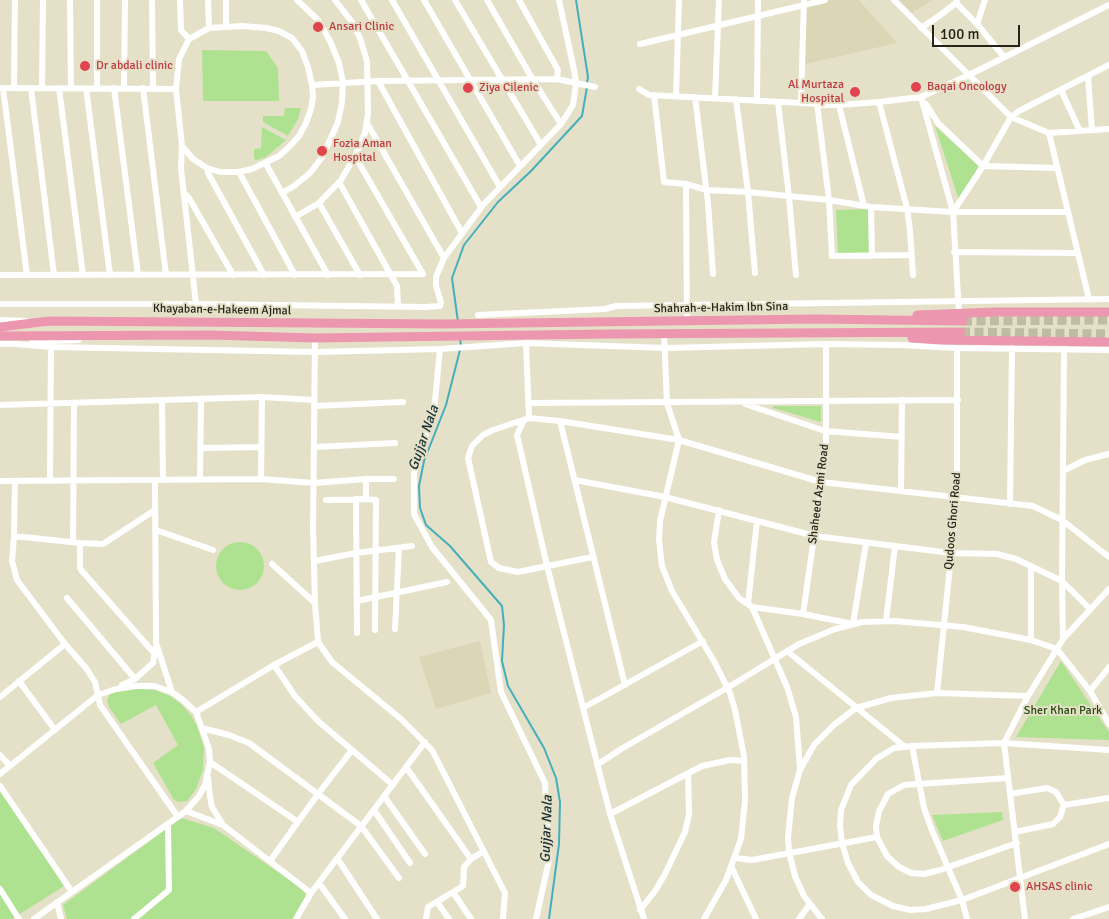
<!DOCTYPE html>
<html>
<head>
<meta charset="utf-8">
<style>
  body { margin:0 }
  #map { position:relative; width:1109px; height:919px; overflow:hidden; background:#e5e1c8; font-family:Signika,sans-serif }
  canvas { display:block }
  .scale { position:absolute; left:932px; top:25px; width:88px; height:22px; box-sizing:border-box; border:2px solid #25231a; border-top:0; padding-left:6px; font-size:15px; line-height:18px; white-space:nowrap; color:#25231a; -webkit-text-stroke:4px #e5e1c8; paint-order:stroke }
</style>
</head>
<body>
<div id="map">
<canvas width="1109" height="919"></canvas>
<div class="scale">100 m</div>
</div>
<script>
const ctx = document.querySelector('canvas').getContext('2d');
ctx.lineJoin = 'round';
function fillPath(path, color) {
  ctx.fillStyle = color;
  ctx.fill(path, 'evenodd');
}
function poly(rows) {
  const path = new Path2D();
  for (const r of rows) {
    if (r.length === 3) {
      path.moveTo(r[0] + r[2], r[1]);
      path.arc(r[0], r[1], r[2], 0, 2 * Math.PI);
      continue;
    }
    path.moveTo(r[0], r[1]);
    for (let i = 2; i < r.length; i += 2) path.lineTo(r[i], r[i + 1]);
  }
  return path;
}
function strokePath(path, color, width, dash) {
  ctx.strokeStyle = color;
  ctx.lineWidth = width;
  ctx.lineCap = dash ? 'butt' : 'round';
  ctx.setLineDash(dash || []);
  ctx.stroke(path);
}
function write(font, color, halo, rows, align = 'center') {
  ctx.font = font + ' Signika,sans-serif';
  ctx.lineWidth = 4;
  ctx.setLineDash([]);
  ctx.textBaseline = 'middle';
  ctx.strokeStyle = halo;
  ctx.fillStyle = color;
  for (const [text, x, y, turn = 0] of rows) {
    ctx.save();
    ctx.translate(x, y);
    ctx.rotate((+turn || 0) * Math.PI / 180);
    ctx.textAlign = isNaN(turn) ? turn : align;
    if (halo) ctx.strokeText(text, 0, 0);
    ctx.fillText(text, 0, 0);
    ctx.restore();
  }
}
const built = poly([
  [804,0,859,0,897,43,801,65],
  [894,0,933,0,908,15],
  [480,641,491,693,436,709,419,657]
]);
const green = poly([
  [202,50,266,51,278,68,279,101,203,101],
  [285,108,301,108,298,119,288,136,263,122,263,116,284,116],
  [935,126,979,166,959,200],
  [262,127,286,140,266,157,257,160,254,159,254,149,261,148],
  [868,209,869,253,838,254,836,210],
  [773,406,821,406,821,422,773,408],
  [240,566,24],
  [1061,661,1109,732,1109,740,1016,737],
  [141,689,155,690,170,696,181,704,191,715,197,726,204,747,203,770,196,789,187,801,178,802,174,800,153,763,178,745,156,705,121,724,109,707,107,700,110,694,117,690],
  [0,785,64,886,12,919,0,919],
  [1002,812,1003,820,943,841,932,815],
  [181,818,214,828,301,888,305,893,305,898,293,919,67,919,63,905]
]);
const stream = poly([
  [576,0,588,77,587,83],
  [458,322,452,278,464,245,498,202,531,171,582,116,587,87],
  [460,339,461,346,446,405,424,461,419,486,420,508,426,525,450,546,502,606,504,625,502,661,508,686,544,748,556,778,560,802,559,844,549,919]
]);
const highwayTunnel = poly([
  [963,321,1109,320],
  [961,332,1109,334]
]);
const minor = poly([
  [70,0,71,88],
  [97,0,97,88],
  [152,0,153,88],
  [180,0,181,30,189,39],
  [208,0,209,28],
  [226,0,226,26],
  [361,0,481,207],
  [392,0,500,187],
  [424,0,520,166],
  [455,0,541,145],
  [487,0,533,80,561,124],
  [519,0,558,70,557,79],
  [894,0,1011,117,1049,133,1109,129],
  [956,3,977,24,1004,57],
  [977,24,985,0],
  [921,28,939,16,956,3,957,0],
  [640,44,825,0],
  [1088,76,1092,130],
  [378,81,462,233],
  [312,85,378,81,557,79,595,87],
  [0,88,176,89],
  [3,88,27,275],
  [14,88,15,0],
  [31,88,54,275],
  [42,88,43,0],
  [59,88,83,275],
  [86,88,110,275],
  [114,88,138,275],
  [124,88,125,0],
  [143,88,166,275],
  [639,89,649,95,839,105,879,102,921,97,969,75,1109,5],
  [1061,90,1080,131],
  [654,95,664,182,686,184,707,190,748,192,829,200,871,207,953,212,1067,212],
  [676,96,679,0],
  [695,97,708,203,713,274],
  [921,97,953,212,959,313],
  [715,98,719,0],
  [736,99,748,192,755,273],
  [757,100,758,0],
  [778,102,789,197,796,275],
  [801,102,804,0],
  [879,102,907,208,910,231,913,275],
  [817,103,829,200,832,256,911,255],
  [926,104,938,123,983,166,1057,168],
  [839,105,864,206],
  [367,123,444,258],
  [1049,133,1089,299],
  [182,146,193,159,207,168,220,172,239,172,252,169,279,156,289,147,299,136,306,123,311,109,313,97,312,85,308,67,302,51,292,38,279,31,266,28,242,26,209,28,189,39,179,59,176,89,182,146,181,168,196,304],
  [266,164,328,275],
  [207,168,208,173,264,275],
  [239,172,295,275],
  [339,182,397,286,398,306],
  [686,184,687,320],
  [184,193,189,198,233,275],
  [282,193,294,186,310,173,323,156,338,122,342,102,343,82,339,63,330,41,318,20,297,0],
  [319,203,360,275],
  [871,207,872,256],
  [953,212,983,166,1011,117,1019,111,1109,65],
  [295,217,319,203,341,180,355,156,365,133,368,114,367,61,360,38,352,22,335,0],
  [954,252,1077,253],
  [0,275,423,274,355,156],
  [0,304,196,304,425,307,440,306,441,302,436,286,436,277,444,258,483,205,561,124,573,105,576,83,574,70,559,0],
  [478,315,605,309,616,306,1109,299],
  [0,320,26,321],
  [664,334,667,403,679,440,660,521,659,540,662,566,672,591,715,663,730,693,735,710,744,756,745,801,741,839,726,880,704,919],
  [315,338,313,528,315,603,318,642,332,662,401,719,432,750,505,893,503,919],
  [32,342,79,340],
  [526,343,529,418],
  [0,344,19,344],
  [16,344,51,347,315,352,440,349,526,343,665,348,826,344,900,345,957,348,1109,350],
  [440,349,434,411,414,473,414,514,432,547,491,620,501,692,545,783,549,860,536,919],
  [162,400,163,480],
  [529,403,958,400],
  [745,404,825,431,902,437],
  [0,405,262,397,314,400],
  [314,406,403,402],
  [524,420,517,435,547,566,610,814,644,919],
  [560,421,625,685],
  [314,447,395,443],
  [201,448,261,447],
  [1063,471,1085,460,1109,454],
  [261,479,262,397],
  [155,480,156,643,172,692],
  [200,480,201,399],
  [575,480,665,497,815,536,951,553,997,554,1016,559,1062,581,1090,609],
  [0,481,261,479,314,483,366,479,394,479],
  [15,481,14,536,12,561,17,580,65,644,86,668,95,682,100,705,178,817],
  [50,481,51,344],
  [901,491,902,400],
  [356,499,357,633],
  [366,499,376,500,375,630],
  [326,500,366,499,366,479],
  [1010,504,1012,348],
  [719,510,714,542,717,560,725,579,739,598,752,607,803,614,853,624,866,543],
  [156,530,213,550],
  [14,536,80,543,103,544,155,510],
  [73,542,74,403],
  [80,543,80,568,82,571,154,653],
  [592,557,518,572,499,568,491,562,468,458,472,446,483,435,493,430,529,418,560,421,679,440,821,482,1033,506,1062,520,1109,557],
  [315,561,356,553,412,546],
  [272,564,315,603],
  [1031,566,1031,640],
  [67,598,135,679],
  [357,601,447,582],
  [748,604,757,521],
  [752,607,787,687,796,717,800,769],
  [803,614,826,453,826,344],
  [886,621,895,546],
  [395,629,399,548],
  [1063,639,1062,581,1064,349],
  [1057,649,1090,691,1109,724],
  [787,651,905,747],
  [274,665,295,696,318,721,393,785],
  [19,681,55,730],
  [122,685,135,679,153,663,155,649],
  [1090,691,1109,667],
  [937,693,957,498,957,348],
  [0,697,65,644],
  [583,708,703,641],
  [196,712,274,665,318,642],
  [202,728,229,735,249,743,361,826,399,878],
  [912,746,924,808,931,828,962,900,967,919],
  [1109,750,1004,743,912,746,894,748,876,759,851,785,841,810,840,826,842,843,848,863,858,882,871,895,893,906,910,910,926,909,962,900,1109,844],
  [0,755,10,766],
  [210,762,298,822],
  [597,765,621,749,727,688,799,644,835,629,862,622,894,621,963,627,1031,640,1057,649],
  [406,767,471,859],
  [0,774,98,695,116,689,136,686,154,686,172,692,183,700,196,712,209,749,210,762,205,785,199,796,186,811,34,919],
  [208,778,210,797,212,807,223,825],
  [1008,778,904,785,888,794,879,811,876,826,877,837,887,856,899,867,911,873,924,874,940,870,1017,843],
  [0,786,72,892],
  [1010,794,1047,788,1056,792,1064,805,1109,798],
  [384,796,425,854],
  [374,810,410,863],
  [186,811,223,825,311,893],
  [610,814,702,766,730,760,744,761],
  [1015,832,1053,824,1060,817,1064,805],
  [337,858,377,919],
  [735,858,752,860,877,837],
  [270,861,318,794,352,750],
  [731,866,756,919],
  [319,883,345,919],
  [0,889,19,919],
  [453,892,471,919],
  [57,902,61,919],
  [437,902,449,919],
  [640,910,655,891,664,876,685,832,689,814,688,773],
  [134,919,169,890,168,825],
  [296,919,311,893,425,742],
  [426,919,428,907,463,886,464,867,471,859,484,851],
  [799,919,810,904],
  [822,919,804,896,795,876,789,852,788,838,792,798,800,770,814,745,835,724,856,708,891,698,937,693,1028,696],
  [1025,919,1004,743,1028,696,1063,639,1109,589],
  [1073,919,1109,907]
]);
const highway = poly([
  [917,315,995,312,1109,312],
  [0,327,49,321,444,324,816,319,963,321],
  [0,336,210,335,315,338,606,334,961,332],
  [912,338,940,340,1109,342]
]);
const markers = [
  [318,27,6,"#e0444e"],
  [85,66,6,"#e0444e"],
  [916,87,6,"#e0444e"],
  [468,88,6,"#e0444e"],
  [855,92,6,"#e0444e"],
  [322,151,6,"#e0444e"],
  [1015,887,6,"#e0444e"]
];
const healthNames = [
  ["Ansari Clinic",329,27],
  ["Dr abdali clinic",96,66],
  ["Al Murtaza",844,85,"right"],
  ["Hospital",844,99,"right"],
  ["Baqai Oncology",927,87],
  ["Ziya Cilenic",479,88],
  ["Fozia Aman",333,144],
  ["Hospital",333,158],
  ["AHSAS clinic",1026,887]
];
const streetNames = [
  ["Shahrah-e-Hakim Ibn Sina",721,308,-1],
  ["Khayaban-e-Hakeem Ajmal",222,310,1],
  ["Shaheed Azmi Road",819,494,-83],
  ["Qudoos Ghori Road",953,521,-85]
];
const parkNames = [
  ["Sher Khan Park",1063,711]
];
const waterNames = [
  ["Gujjar Nala",424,438,-71],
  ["Gujjar Nala",547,829,-88]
];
fillPath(built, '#dbd6b6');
fillPath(green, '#aee291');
strokePath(stream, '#45aebc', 2);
strokePath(highwayTunnel, '#bfbba5', 9, [9, 4.5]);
strokePath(minor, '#fff', 6);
strokePath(highway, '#ec97af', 9);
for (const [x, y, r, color] of markers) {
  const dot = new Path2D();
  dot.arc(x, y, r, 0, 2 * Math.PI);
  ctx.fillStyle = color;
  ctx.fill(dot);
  strokePath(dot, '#e5e1c8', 2);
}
write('12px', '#be3a42', '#e5e1c8', healthNames, 'left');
write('12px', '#25231a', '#e5e1c8', streetNames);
write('12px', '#284811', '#e5e1c8', parkNames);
write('italic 14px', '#162d31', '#e5e1c8', waterNames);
</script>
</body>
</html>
